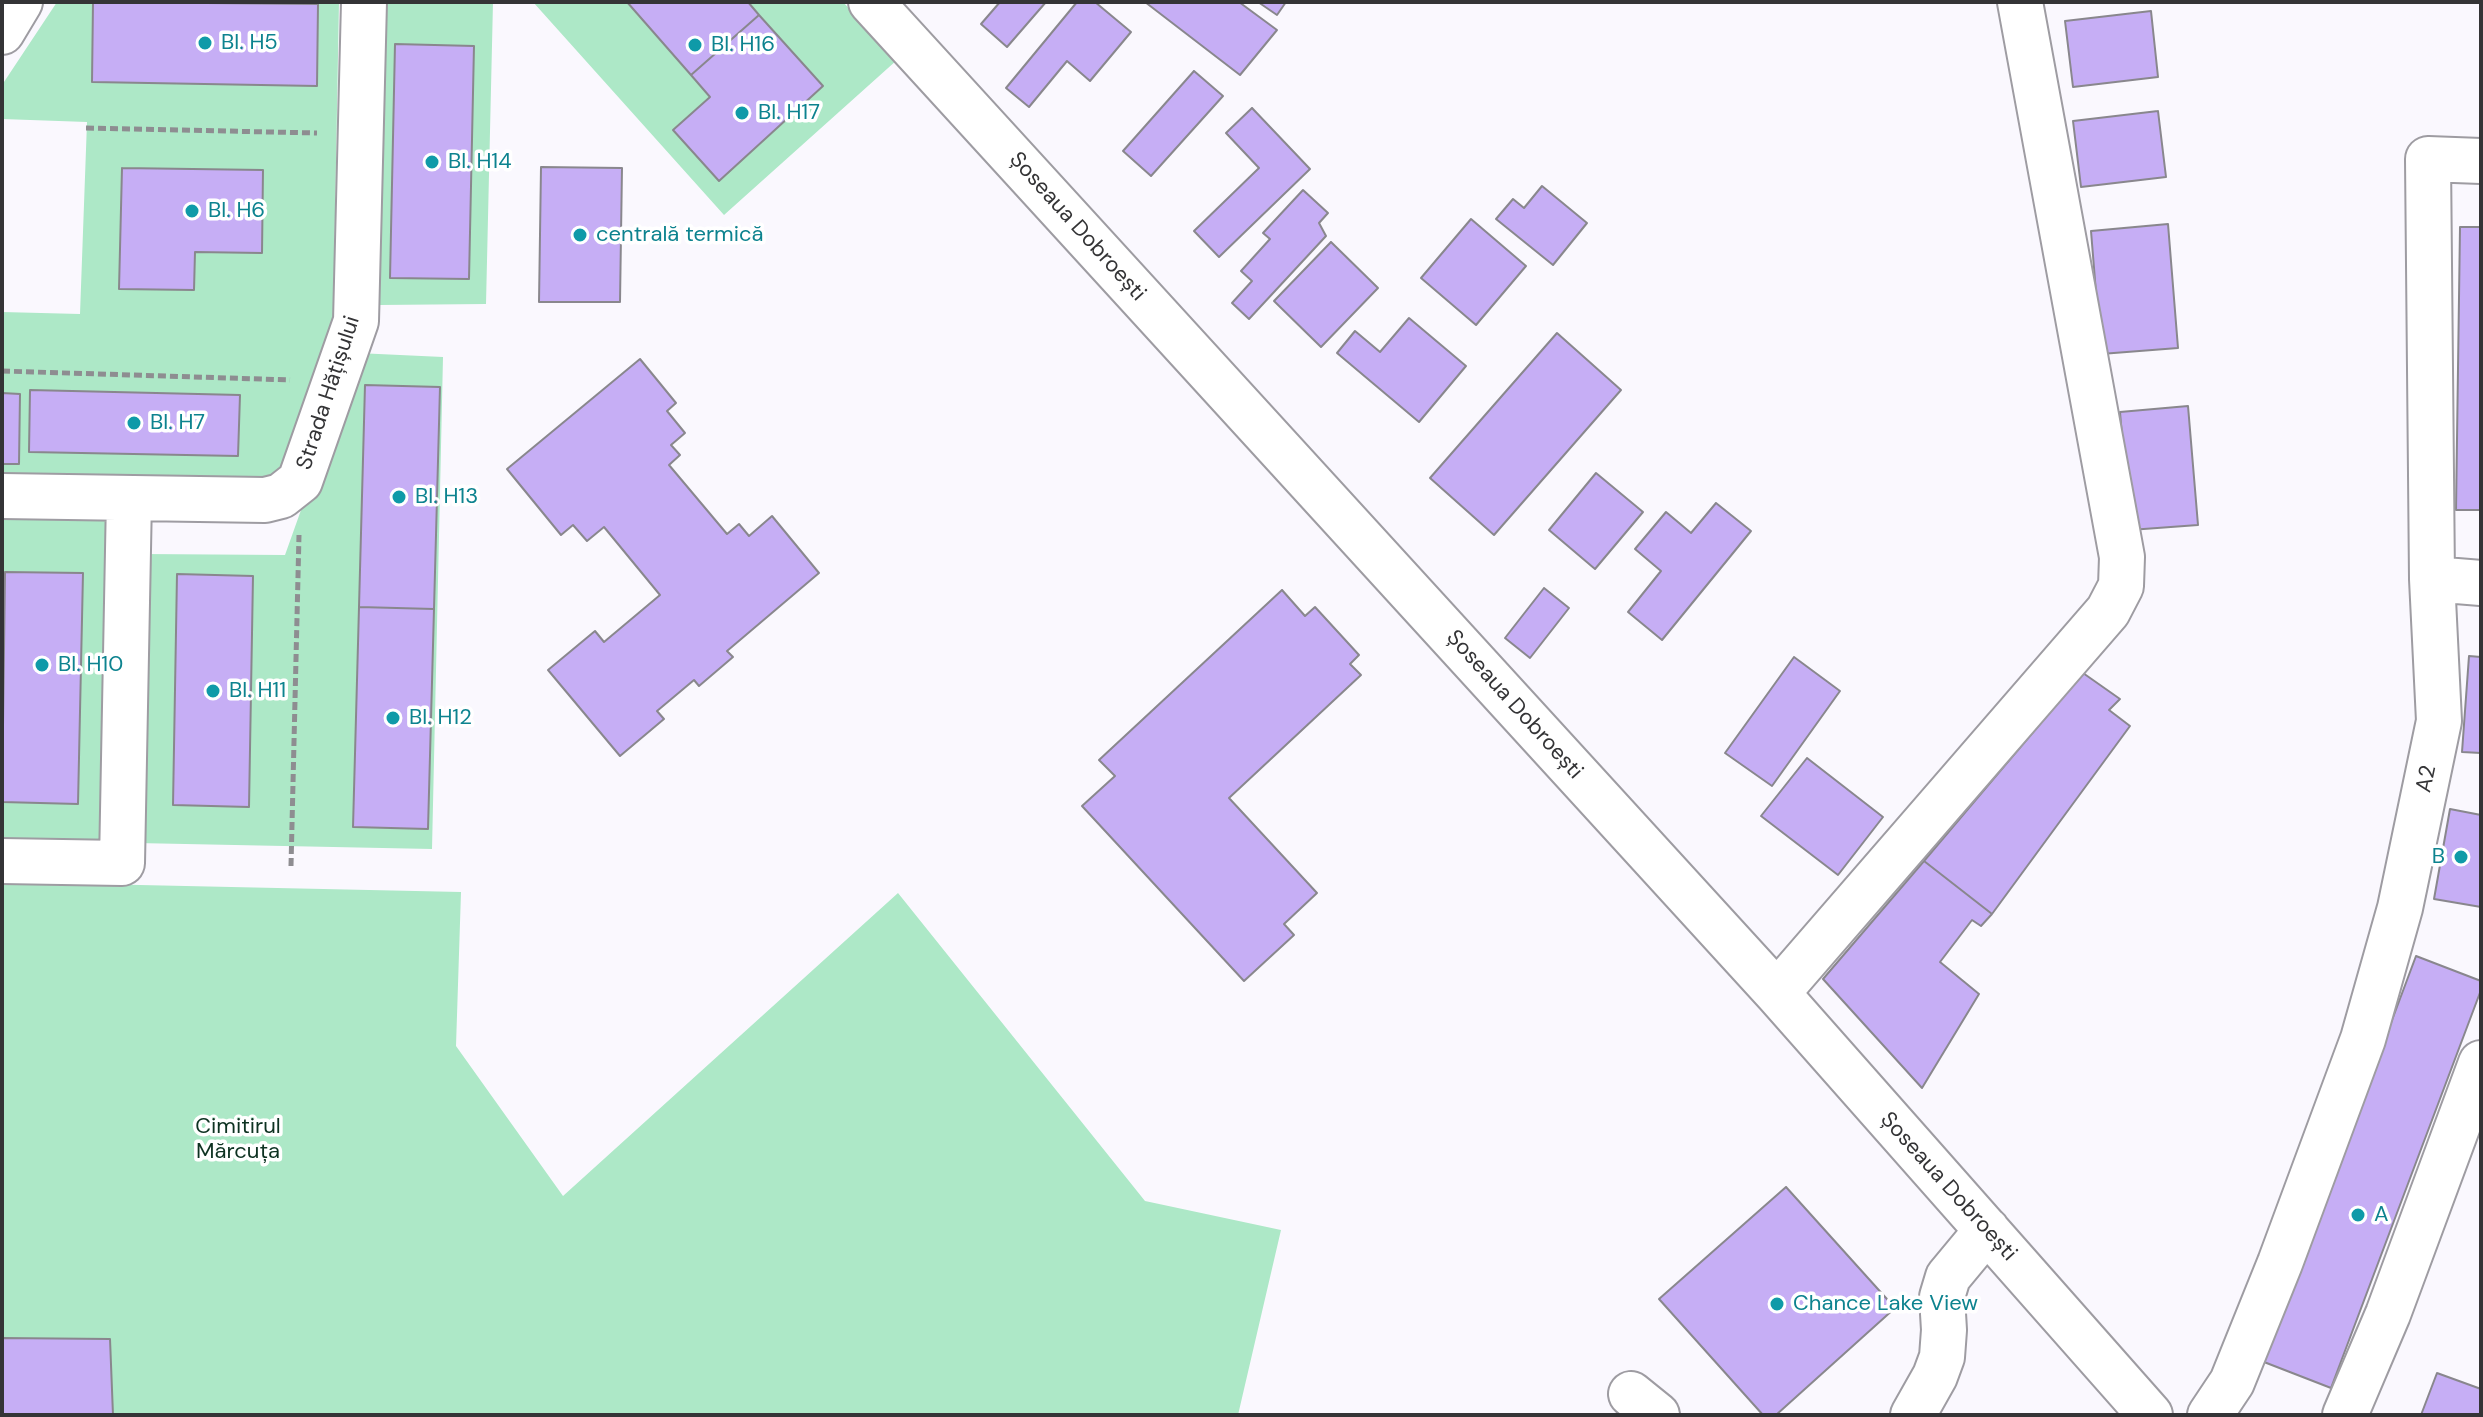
<!DOCTYPE html>
<html>
<head>
<meta charset="utf-8">
<style>
  body { margin:0 }
  #map { position:relative; width:2483px; height:1417px; overflow:hidden; background:#faf8fe; font-family:"DM Sans",sans-serif }
  canvas { display:block }
  .frame { position:absolute; inset:0; border:4px solid #343436; pointer-events:none }
</style>
</head>
<body>
<div id="map">
<canvas width="2483" height="1417"></canvas>
<div class="frame"></div>
</div>
<script>
const ctx = document.querySelector('canvas').getContext('2d');
ctx.lineJoin = 'round';
function fillPath(path, color) {
  ctx.fillStyle = color;
  ctx.fill(path, 'evenodd');
}
function poly(rows) {
  const path = new Path2D();
  for (const r of rows) {
    path.moveTo(r[0], r[1]);
    for (let i = 2; i < r.length; i += 2) path.lineTo(r[i], r[i + 1]);
  }
  return path;
}
function strokePath(path, color, width, dash) {
  ctx.strokeStyle = color;
  ctx.lineWidth = width;
  ctx.lineCap = dash ? 'butt' : 'round';
  ctx.setLineDash(dash || []);
  ctx.stroke(path);
}
function write(font, color, halo, rows, align = 'center') {
  ctx.font = font + ' "DM Sans",sans-serif';
  ctx.lineWidth = 7;
  ctx.setLineDash([]);
  ctx.textBaseline = 'middle';
  ctx.strokeStyle = halo;
  ctx.fillStyle = color;
  for (const [text, x, y, turn = 0] of rows) {
    ctx.save();
    ctx.translate(x, y);
    ctx.rotate((+turn || 0) * Math.PI / 180);
    ctx.textAlign = isNaN(turn) ? turn : align;
    if (halo) ctx.strokeText(text, 0, 0);
    ctx.fillText(text, 0, 0);
    ctx.restore();
  }
}
const green = poly([
  [57,2,339,2,333,322,286,464,271,480,2,482,2,312,80,314,87,122,2,119,2,85],
  [386,2,493,2,486,304,379,305],
  [533,2,843,2,897,60,724,215],
  [357,353,443,357,432,849,136,843,142,554,285,555],
  [2,512,111,514,105,843,2,842],
  [2,882,461,892,456,1046,563,1196,898,893,1145,1201,1281,1230,1238,1415,113,1415,110,1339,2,1338]
]);
const building = poly([
  [93,2,318,4,317,86,92,82,93,2],
  [627,2,748,2,759,15,691,75,627,2],
  [1000,2,1046,2,1007,47,981,24,1000,2],
  [1077,2,1095,2,1131,32,1090,81,1067,61,1029,107,1006,88,1077,2],
  [1145,2,1239,2,1277,30,1240,75,1145,2],
  [1258,2,1286,2,1277,15,1258,2],
  [2151,11,2158,77,2073,87,2065,21,2151,11],
  [759,15,823,86,719,181,673,130,710,97,691,75,759,15],
  [395,44,474,46,469,279,390,278,395,44],
  [1194,71,1223,96,1151,176,1123,151,1194,71],
  [1252,108,1310,169,1219,257,1194,231,1259,168,1226,133,1252,108],
  [2158,111,2166,177,2081,187,2073,121,2158,111],
  [541,167,622,168,620,302,539,302,541,167],
  [122,168,263,170,262,253,195,252,194,290,119,289,122,168],
  [1542,186,1587,223,1553,265,1496,219,1513,199,1524,208,1542,186],
  [1303,190,1328,213,1319,223,1326,236,1249,319,1232,303,1252,281,1241,271,1270,239,1263,233,1303,190],
  [1471,219,1526,266,1476,325,1421,278,1471,219],
  [2168,224,2178,348,2101,354,2091,231,2168,224],
  [2460,227,2481,227,2481,510,2456,510,2460,227],
  [1331,242,1378,288,1321,347,1274,301,1331,242],
  [1409,318,1466,366,1419,422,1337,353,1355,331,1380,352,1409,318],
  [1557,333,1621,390,1494,535,1430,478,1557,333],
  [640,359,676,403,667,411,685,433,671,445,680,455,669,465,727,534,739,524,749,536,772,516,819,573,727,651,733,657,699,686,694,680,657,711,664,719,620,756,548,670,595,631,604,642,660,595,604,527,587,541,573,525,561,535,507,469,640,359],
  [365,385,440,387,434,609,359,607,365,385],
  [30,390,240,395,238,456,29,452,30,390],
  [2,393,20,394,19,464,2,464,2,393],
  [2188,406,2198,525,2130,530,2120,412,2188,406],
  [1596,473,1643,512,1595,569,1549,530,1596,473],
  [1716,503,1751,531,1662,640,1628,612,1661,571,1635,549,1666,512,1691,533,1716,503],
  [5,572,83,573,78,804,2,802,5,572],
  [177,574,253,576,249,807,173,805,177,574],
  [1544,588,1569,608,1530,658,1505,638,1544,588],
  [1282,590,1305,616,1315,607,1359,655,1350,664,1361,675,1229,798,1317,893,1284,924,1294,935,1244,981,1082,806,1115,776,1099,760,1282,590],
  [359,607,434,609,428,829,353,827,359,607],
  [2469,656,2481,657,2481,753,2462,752,2469,656],
  [1794,657,1840,691,1772,786,1725,753,1794,657],
  [2083,673,2120,699,2109,710,2130,726,1992,914,1924,861,2083,673],
  [1807,758,1883,817,1838,875,1761,816,1807,758],
  [2450,809,2481,815,2481,907,2434,899,2450,809],
  [1924,861,1992,914,1981,926,1972,920,1940,962,1979,994,1922,1088,1823,979,1924,861],
  [2416,956,2481,981,2481,990,2331,1388,2264,1362,2416,956],
  [1786,1187,1895,1308,1776,1415,1763,1415,1659,1299,1786,1187],
  [2,1338,110,1339,113,1415,2,1415,2,1338],
  [2437,1373,2481,1389,2481,1415,2421,1415,2437,1373]
]);
const path = poly([
  [86,128,317,133],
  [2,371,290,380],
  [291,866,299,535]
]);
const minor = poly([
  [871,2,1777,993,2150,1415],
  [2,32,20,2],
  [2,496,265,500,281,496,300,481,356,321,364,2],
  [2432,579,2481,583],
  [2,861,122,863,129,498],
  [1777,993,2108,611,2121,586,2122,557,2020,2],
  [1631,1394,1657,1415],
  [1913,1415,1935,1376,1942,1357,1944,1330,1942,1297,1948,1277,1987,1230],
  [2210,1415,2232,1382,2280,1263,2363,1039,2400,908,2439,721,2432,579,2428,159,2481,161],
  [2345,1415,2388,1314,2481,1063]
]);
const markers = [
  [205,43,8,"#0f9aa8"],
  [695,45,8,"#0f9aa8"],
  [742,113,8,"#0f9aa8"],
  [432,162,8,"#0f9aa8"],
  [192,211,8,"#0f9aa8"],
  [580,235,8,"#0f9aa8"],
  [134,423,8,"#0f9aa8"],
  [399,497,8,"#0f9aa8"],
  [42,665,8,"#0f9aa8"],
  [213,691,8,"#0f9aa8"],
  [393,718,8,"#0f9aa8"],
  [2461,857,8,"#0f9aa8"],
  [2358,1215,8,"#0f9aa8"],
  [1777,1304,8,"#0f9aa8"]
];
const cultureNames = [
  ["Bl. H5",221,43],
  ["Bl. H16",711,45],
  ["Bl. H17",758,113],
  ["Bl. H14",448,162],
  ["Bl. H6",208,211],
  ["centrală termică",596,235],
  ["Bl. H7",150,423],
  ["Bl. H13",415,497],
  ["Bl. H10",58,665],
  ["Bl. H11",229,691],
  ["Bl. H12",409,718],
  ["B",2445,857,"right"],
  ["A",2374,1215],
  ["Chance Lake View",1793,1304]
];
const streetNames = [
  ["Șoseaua Dobroești",1077,227,48],
  ["Strada Hățișului",329,393,-72],
  ["Șoseaua Dobroești",1514,705,48],
  ["A2",2427,779,-78],
  ["Șoseaua Dobroești",1948,1187,48]
];
const parkNames = [
  ["Cimitirul",238,1127],
  ["Mărcuța",238,1152]
];
fillPath(green, '#ade8c7');
fillPath(building, '#c6aef5');
strokePath(building, '#89878d', 2);
strokePath(minor, '#9e9ca2', 48);
strokePath(path, '#8e8d91', 5, [8, 4]);
strokePath(minor, '#fff', 44);
for (const [x, y, r, color] of markers) {
  const dot = new Path2D();
  dot.arc(x, y, r, 0, 2 * Math.PI);
  ctx.fillStyle = color;
  ctx.fill(dot);
  strokePath(dot, '#fff', 3);
}
write('22px', '#0d838f', '#fff', cultureNames, 'left');
write('22px', '#343436', '#fff', streetNames);
write('22px', '#0d3221', '#fff', parkNames);
</script>
</body>
</html>
